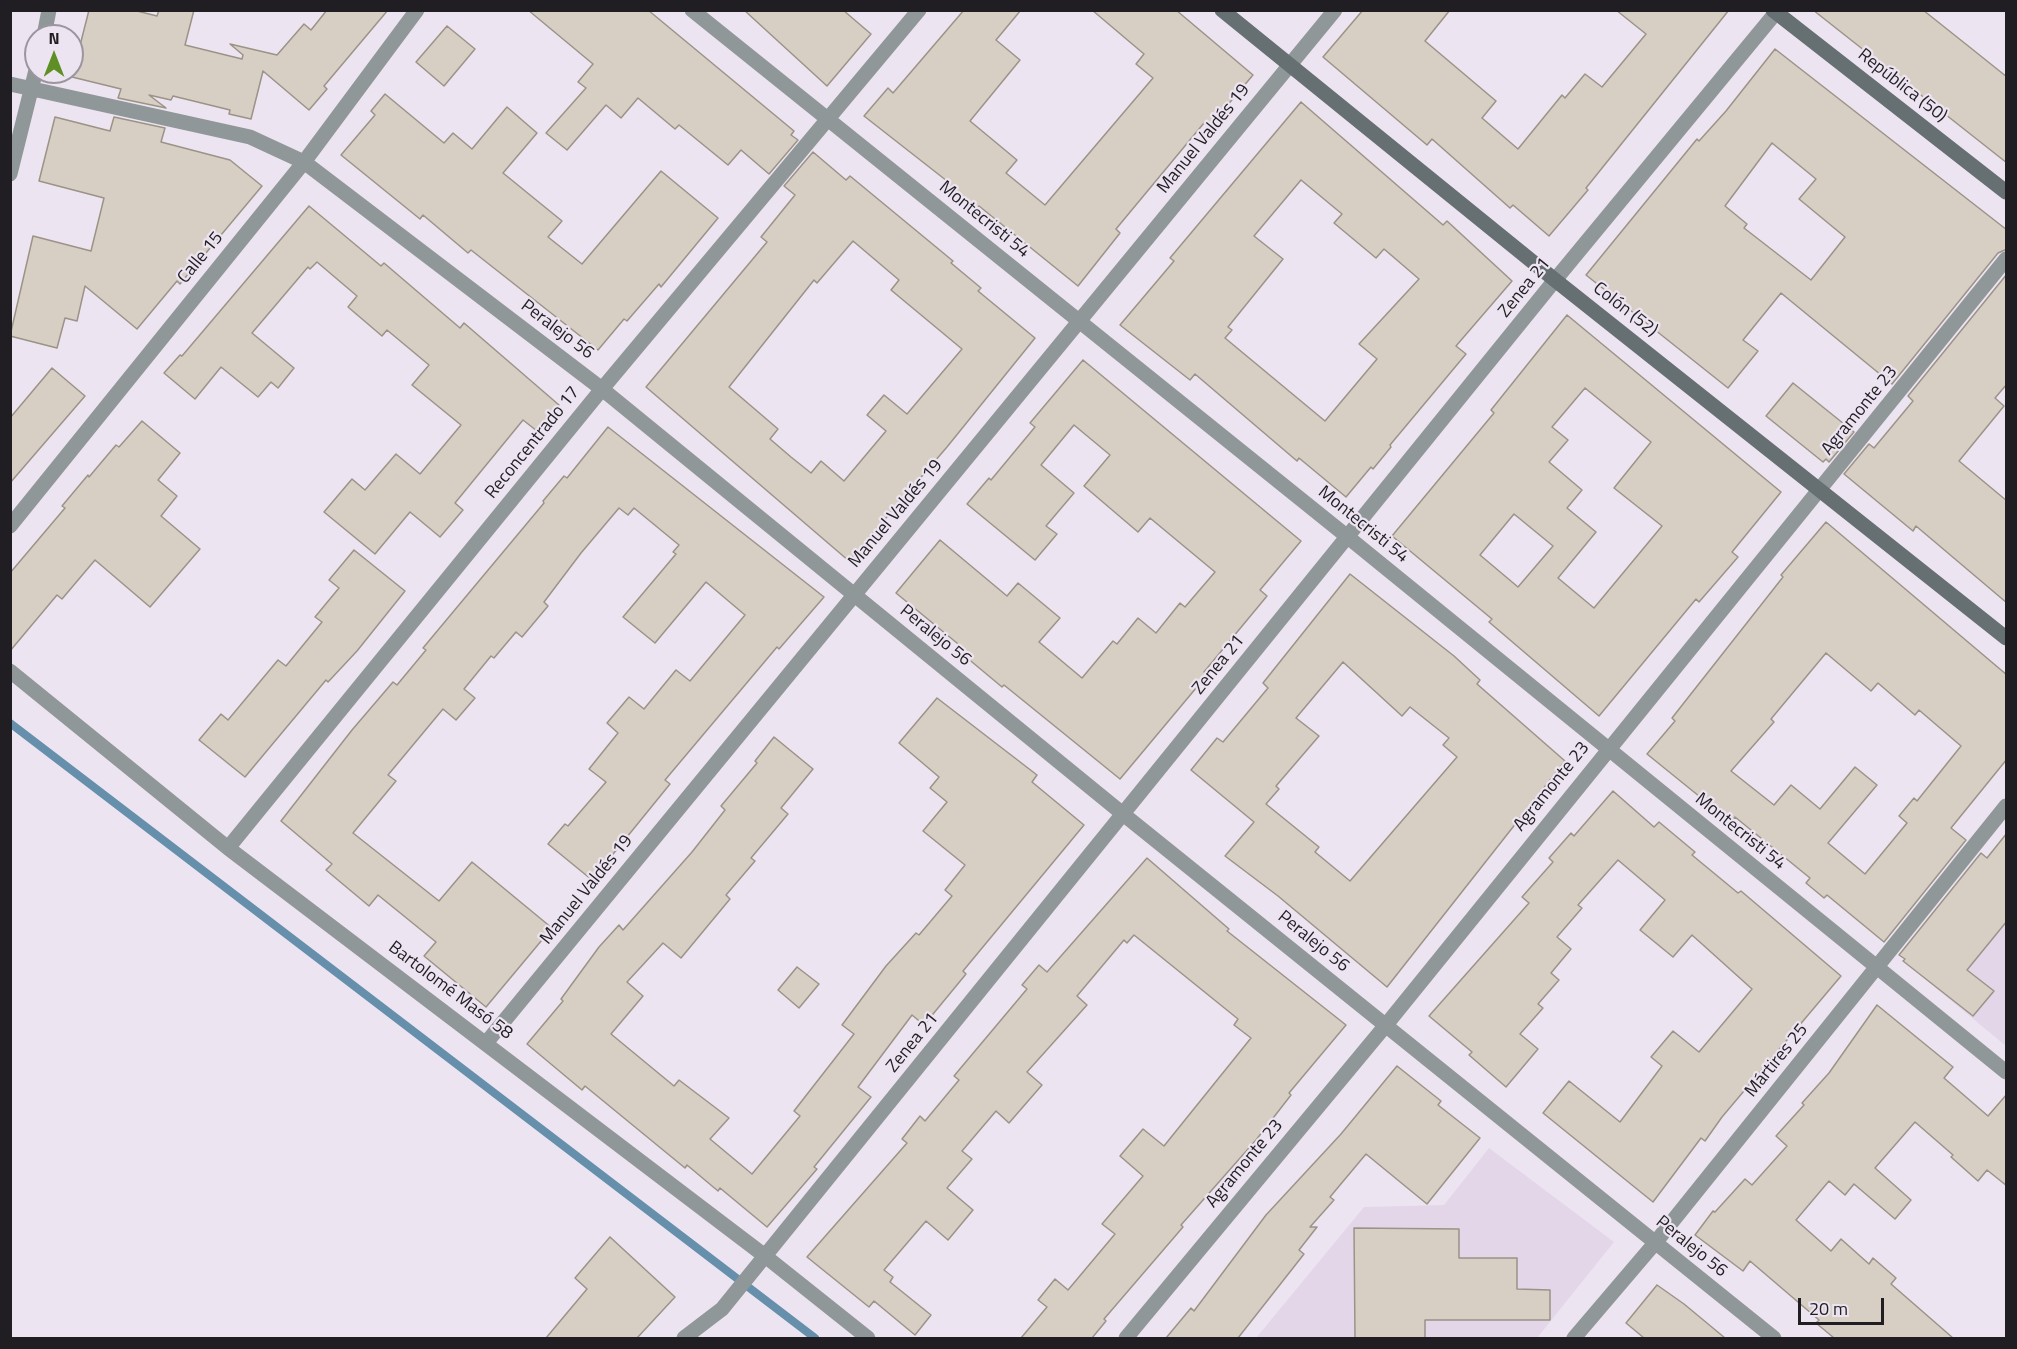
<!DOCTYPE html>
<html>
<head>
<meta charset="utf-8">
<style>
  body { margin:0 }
  #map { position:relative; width:2017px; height:1349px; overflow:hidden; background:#ede4f1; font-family:"Titillium Web",sans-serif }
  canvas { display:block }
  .frame { position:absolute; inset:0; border:12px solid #211e23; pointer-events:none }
  .north { position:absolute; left:24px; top:24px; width:60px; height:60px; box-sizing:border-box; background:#ede4f1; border:2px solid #9b959f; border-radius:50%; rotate:0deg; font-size:16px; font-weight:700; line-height:24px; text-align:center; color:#211e23 }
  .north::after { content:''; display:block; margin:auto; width:21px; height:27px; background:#5e8f25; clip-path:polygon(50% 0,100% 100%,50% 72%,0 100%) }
  .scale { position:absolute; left:1798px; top:1298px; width:86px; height:27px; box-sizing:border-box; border:3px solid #211e23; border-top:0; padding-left:8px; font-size:18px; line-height:21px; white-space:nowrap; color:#211e23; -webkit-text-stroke:4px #ede4f1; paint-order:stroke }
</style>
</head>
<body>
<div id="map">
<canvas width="2017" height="1349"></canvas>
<div class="frame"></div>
<div class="north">N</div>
<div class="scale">20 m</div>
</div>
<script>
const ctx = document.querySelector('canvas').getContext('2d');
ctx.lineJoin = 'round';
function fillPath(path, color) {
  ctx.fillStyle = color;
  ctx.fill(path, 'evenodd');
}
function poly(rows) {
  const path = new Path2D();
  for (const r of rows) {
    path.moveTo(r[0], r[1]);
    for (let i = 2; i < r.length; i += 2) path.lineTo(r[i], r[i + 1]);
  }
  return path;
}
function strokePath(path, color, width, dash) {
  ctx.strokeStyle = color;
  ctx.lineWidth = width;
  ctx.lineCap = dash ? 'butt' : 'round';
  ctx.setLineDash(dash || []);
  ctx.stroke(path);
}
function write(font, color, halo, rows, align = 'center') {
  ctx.font = font + ' "Titillium Web",sans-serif';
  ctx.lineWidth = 4.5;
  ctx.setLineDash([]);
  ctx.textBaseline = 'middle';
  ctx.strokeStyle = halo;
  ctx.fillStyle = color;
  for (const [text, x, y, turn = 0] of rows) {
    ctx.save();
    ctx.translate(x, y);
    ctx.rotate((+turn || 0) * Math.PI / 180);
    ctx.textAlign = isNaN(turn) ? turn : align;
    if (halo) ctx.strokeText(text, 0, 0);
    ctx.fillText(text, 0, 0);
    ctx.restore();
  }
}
const built = poly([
  [2006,833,2006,1046,1903,961],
  [1489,1148,1614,1242,1537,1338,1256,1338,1364,1207,1444,1205]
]);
const stream = poly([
  [10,723,815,1338]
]);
const building = poly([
  [89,10,133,10,157,16,159,10,194,10,185,45,242,59,243,55,230,44,277,55,304,24,311,30,327,10,388,10,324,86,327,89,309,110,263,71,251,119,229,114,230,110,173,96,171,100,149,95,166,108,118,98,121,89,72,77,89,10],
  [528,10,648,10,794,131,791,135,798,140,769,174,741,150,728,165,679,125,675,129,638,98,621,118,606,105,567,150,546,133,586,88,578,82,593,64,528,10],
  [744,10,843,10,871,34,827,86,744,10],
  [964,10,1021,10,996,40,1020,60,970,121,1017,160,1006,173,1045,205,1153,78,1136,64,1144,54,1092,10,1176,10,1253,75,1209,127,1204,123,1116,229,1120,233,1078,286,979,206,976,209,945,184,947,181,864,116,888,88,893,93,964,10],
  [1363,10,1450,10,1425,41,1496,101,1482,118,1518,149,1562,95,1565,98,1585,74,1602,87,1646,34,1616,10,1729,10,1586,188,1588,190,1549,236,1513,205,1510,208,1432,139,1427,145,1323,57,1363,10],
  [1813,10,1923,10,1972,49,2007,77,2007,163,1813,10],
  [447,26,475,49,444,86,416,62,447,26],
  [1775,49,2007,230,2007,249,1998,253,1892,384,1781,293,1743,340,1758,351,1728,388,1586,275,1697,139,1699,141,1726,111,1775,49],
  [1772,143,1816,179,1799,199,1845,237,1811,280,1744,228,1747,224,1725,206,1772,143],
  [385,94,444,143,453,133,472,149,507,107,537,133,503,173,562,221,548,237,582,264,661,171,718,218,661,287,659,284,627,321,624,319,598,350,471,250,468,253,423,215,420,219,341,155,375,115,371,111,385,94],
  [1301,102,1443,225,1447,221,1512,281,1456,346,1466,354,1390,445,1391,447,1373,469,1371,467,1346,497,1299,458,1297,461,1195,374,1190,380,1120,325,1174,261,1170,258,1301,102],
  [1301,180,1342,214,1334,223,1376,258,1384,249,1419,279,1359,344,1377,359,1325,421,1225,338,1232,330,1228,327,1283,259,1254,236,1301,180],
  [55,117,110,131,114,117,165,128,161,142,230,160,262,186,180,284,177,281,137,329,85,286,77,321,65,318,57,348,10,336,33,236,91,251,104,198,39,181,55,117],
  [813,152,846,180,850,176,953,261,951,263,981,288,978,291,1035,338,947,447,849,561,646,387,767,242,761,237,795,195,784,186,813,152],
  [853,241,899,280,891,290,962,349,907,414,884,395,867,415,886,431,844,481,821,461,811,473,791,457,770,439,778,429,729,387,814,280,817,283,853,241],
  [309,206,381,266,384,263,460,328,464,323,559,405,537,431,523,420,455,503,463,510,440,537,410,512,375,554,324,512,352,479,365,490,396,454,420,474,461,425,412,385,429,365,387,330,382,336,348,307,357,296,317,262,310,269,308,267,252,333,294,368,278,388,271,382,258,397,221,367,195,399,164,373,180,355,182,356,309,206],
  [2007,274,2007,384,1995,398,2004,406,1959,461,2007,501,2007,603,1916,526,1913,531,1844,474,1869,444,1874,448,1913,401,1908,396,2007,274],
  [1567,315,1781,492,1732,552,1738,557,1699,602,1696,599,1599,716,1489,622,1492,619,1392,536,1494,413,1491,410,1567,315],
  [1585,388,1651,442,1614,488,1662,526,1594,608,1558,578,1596,532,1567,508,1582,490,1549,462,1568,440,1552,427,1585,388],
  [1514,514,1553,546,1518,587,1480,555,1514,514],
  [1083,360,1301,541,1260,590,1267,596,1204,672,1207,675,1120,779,1004,685,1002,687,960,652,963,648,896,593,940,540,1007,596,1018,583,1060,618,1039,642,1082,678,1113,641,1117,644,1138,618,1156,633,1180,603,1185,607,1215,572,1150,518,1138,532,1084,486,1110,455,1074,425,1041,465,1074,493,1046,526,1057,534,1035,560,967,504,989,478,991,480,1035,427,1030,423,1083,360],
  [52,368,85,396,10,483,10,418,52,368],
  [1793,383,1854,432,1829,462,1826,459,1823,462,1766,416,1793,383],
  [142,421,180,453,158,480,177,496,161,516,200,549,150,607,95,560,62,599,57,595,10,651,10,573,65,508,62,506,88,475,89,477,116,445,119,447,142,421],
  [608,427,824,597,779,649,777,647,665,780,670,784,592,880,548,844,565,824,568,826,606,782,589,769,618,733,607,723,629,697,644,709,676,670,690,681,745,615,706,582,655,643,623,617,676,554,673,552,679,545,634,508,628,515,619,508,581,553,544,602,548,606,522,637,516,632,494,658,491,656,464,689,475,698,456,720,443,709,388,775,396,781,353,833,439,901,472,862,552,928,486,1007,424,956,436,942,378,895,369,906,326,870,332,864,281,821,352,730,393,682,397,685,426,650,423,648,544,503,543,501,564,476,567,478,608,427],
  [1826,522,2007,675,2007,759,1951,828,1966,840,1884,942,1827,895,1824,898,1806,883,1810,878,1735,817,1731,822,1647,754,1675,721,1672,718,1783,577,1781,575,1826,522],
  [1826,653,1871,691,1878,683,1915,715,1919,710,1961,746,1917,801,1914,798,1899,816,1907,823,1865,874,1828,843,1877,785,1855,767,1820,809,1791,785,1774,805,1731,771,1774,722,1771,719,1826,653],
  [354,550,405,591,357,651,328,682,326,680,245,777,199,740,221,714,228,720,278,660,286,666,322,622,315,617,339,588,329,580,354,550],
  [1350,574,1454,656,1480,680,1477,684,1565,761,1387,987,1278,896,1225,856,1254,822,1191,770,1217,738,1223,742,1268,688,1263,683,1350,574],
  [1343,662,1402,716,1410,707,1449,738,1443,745,1457,757,1350,881,1315,852,1319,847,1266,804,1279,789,1276,786,1319,736,1296,718,1343,662],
  [937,698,1037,775,1032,782,1084,825,963,971,966,974,924,1025,912,1015,858,1087,871,1097,814,1167,817,1169,767,1227,720,1188,718,1191,687,1165,685,1168,585,1086,582,1090,527,1044,563,1001,561,999,599,947,619,925,623,930,692,852,725,810,721,806,757,763,755,761,774,737,813,769,781,808,788,814,751,858,755,861,726,895,730,899,681,958,663,943,627,982,643,996,611,1034,674,1086,679,1080,729,1118,710,1139,752,1174,800,1116,794,1111,854,1034,842,1025,886,966,916,933,919,935,952,896,945,890,965,865,923,831,947,802,930,788,939,777,899,743,937,698],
  [1613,791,1654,827,1659,822,1695,852,1692,855,1738,893,1741,891,1841,976,1722,1117,1705,1141,1701,1138,1653,1202,1543,1113,1569,1081,1620,1122,1662,1066,1651,1057,1673,1031,1699,1052,1752,989,1692,935,1673,957,1640,930,1665,900,1618,860,1578,905,1582,908,1557,937,1571,949,1551,973,1559,980,1538,1004,1543,1008,1520,1034,1538,1049,1506,1087,1469,1055,1472,1052,1429,1016,1529,903,1522,897,1553,862,1549,858,1571,833,1574,836,1613,791],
  [2007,833,2007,921,1967,970,1994,991,1973,1016,1903,961,1905,959,1899,955,1981,853,1987,858,2007,833],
  [1147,858,1229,929,1227,931,1346,1025,1289,1093,1291,1095,1256,1140,1181,1225,1183,1227,1104,1319,1106,1321,1092,1338,1021,1338,1047,1307,1038,1300,1055,1279,1068,1290,1115,1234,1102,1224,1143,1176,1120,1156,1143,1129,1164,1146,1251,1038,1234,1025,1238,1019,1134,935,1127,943,1124,940,1077,996,1087,1005,1027,1072,1042,1085,1009,1123,996,1111,962,1151,972,1159,947,1188,973,1210,948,1240,926,1221,884,1270,893,1277,890,1282,931,1315,915,1335,874,1301,869,1307,807,1257,907,1143,902,1139,920,1116,925,1121,959,1080,954,1076,1027,989,1022,985,1039,965,1047,972,1147,858],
  [797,967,819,984,799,1008,778,990,797,967],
  [1877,1005,1953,1067,1944,1078,1988,1116,2007,1094,2007,1186,1987,1170,1978,1181,1951,1157,1953,1155,1915,1122,1875,1168,1911,1200,1895,1219,1854,1184,1845,1195,1829,1181,1796,1220,1831,1251,1841,1239,1869,1264,1873,1258,1896,1278,1891,1284,1953,1338,1834,1338,1816,1323,1819,1320,1750,1261,1743,1271,1695,1235,1713,1211,1715,1212,1745,1179,1752,1185,1787,1146,1776,1136,1804,1105,1802,1103,1829,1073,1877,1005],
  [1397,1066,1441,1101,1438,1105,1480,1138,1427,1204,1366,1154,1330,1197,1334,1200,1310,1227,1317,1227,1299,1250,1304,1254,1238,1338,1166,1338,1191,1308,1194,1311,1266,1215,1341,1134,1397,1066],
  [1354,1228,1459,1229,1459,1258,1517,1258,1517,1289,1550,1290,1550,1320,1425,1320,1425,1338,1355,1338,1354,1228],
  [610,1237,675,1297,637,1338,546,1338,587,1289,575,1278,610,1237],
  [1657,1285,1684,1304,1725,1338,1644,1338,1626,1323,1657,1285]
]);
const minor = poly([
  [692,10,1349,538,2006,1072],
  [44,36,49,10],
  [10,84,250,137,304,162,602,389,1123,814,1774,1338],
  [10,174,36,70],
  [10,526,304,162,417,10],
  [10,671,228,848,765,1256,868,1338],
  [228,848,602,389,919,10],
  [486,1043,1335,10],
  [684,1338,722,1309,1555,280,1778,10],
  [1126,1338,1386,1025,2006,259],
  [1574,1338,1655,1243,2006,806]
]);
const secondary = poly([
  [1222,10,1555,280,2006,638],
  [1773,10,2006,192]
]);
const streetNames = [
  ["República (50)",1902,86,38],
  ["Manuel Valdés 19",1204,139,-51],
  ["Montecristi 54",984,220,39],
  ["Calle 15",201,258,-51],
  ["Zenea 21",1525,288,-51],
  ["Colón (52)",1625,310,38],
  ["Peralejo 56",557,330,37],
  ["Agramonte 23",1860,411,-51],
  ["Reconcentrado 17",533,443,-51],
  ["Manuel Valdés 19",896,514,-50],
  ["Montecristi 54",1363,525,39],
  ["Peralejo 56",935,636,39],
  ["Zenea 21",1219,665,-51],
  ["Agramonte 23",1552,787,-51],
  ["Montecristi 54",1740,832,39],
  ["Manuel Valdés 19",587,890,-51],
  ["Peralejo 56",1313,942,39],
  ["Bartolomé Masó 58",450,991,37],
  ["Zenea 21",913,1043,-51],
  ["Mártires 25",1777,1061,-51],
  ["Agramonte 23",1245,1164,-50],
  ["Peralejo 56",1691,1247,39]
];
fillPath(built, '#e3d6e9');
strokePath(stream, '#668fac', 8);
fillPath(building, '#d7cfc3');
strokePath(building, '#9b9388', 1.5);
strokePath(minor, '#909799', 15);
strokePath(secondary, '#667073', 15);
write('18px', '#211e23', '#ede4f1', streetNames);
</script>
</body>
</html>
